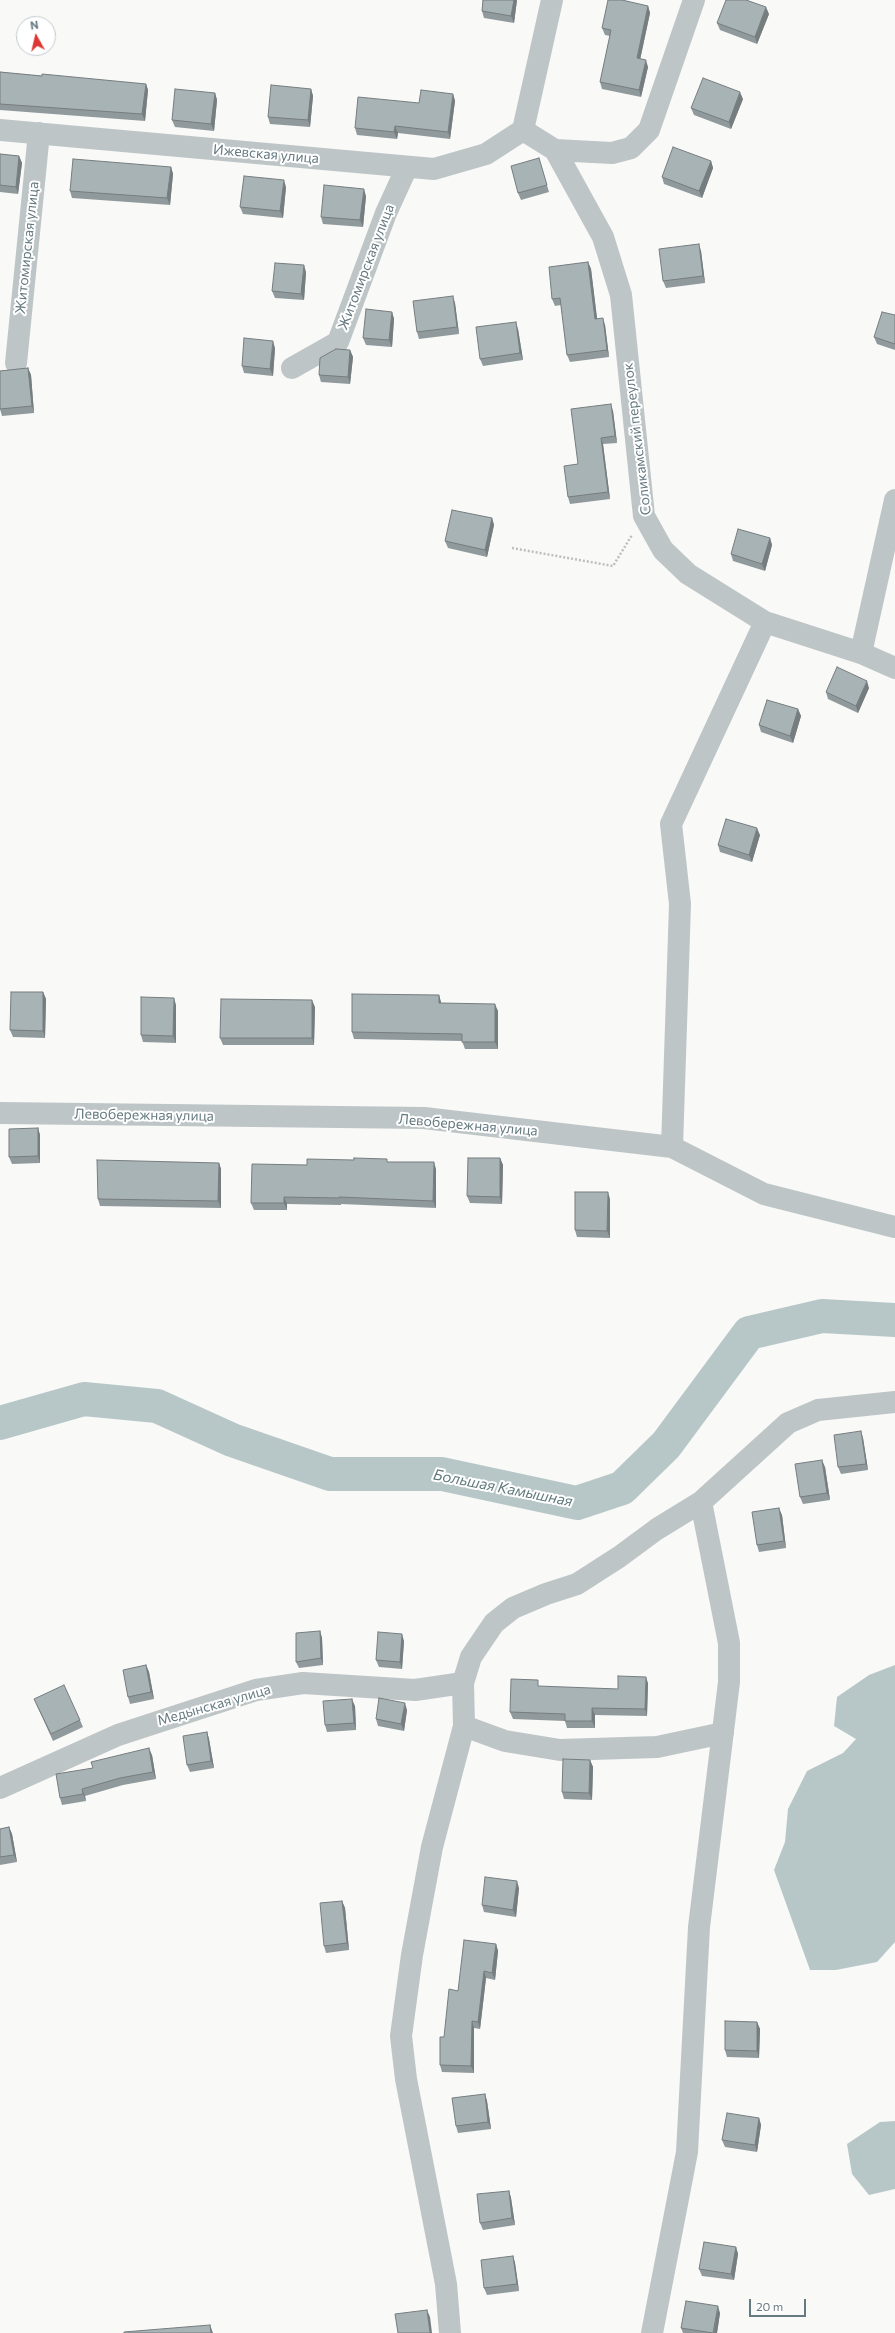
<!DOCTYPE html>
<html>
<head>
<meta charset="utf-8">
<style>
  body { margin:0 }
  #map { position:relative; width:895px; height:2333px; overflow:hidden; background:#f9f9f7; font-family:Commissioner,sans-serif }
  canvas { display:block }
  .north { position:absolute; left:16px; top:16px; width:40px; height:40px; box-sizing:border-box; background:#fff; border:1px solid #c2cacd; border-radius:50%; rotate:352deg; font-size:11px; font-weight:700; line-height:16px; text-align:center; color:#667a81 }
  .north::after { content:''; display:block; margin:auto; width:14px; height:18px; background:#dc3635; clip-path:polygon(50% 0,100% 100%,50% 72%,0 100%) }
  .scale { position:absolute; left:749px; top:2299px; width:57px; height:18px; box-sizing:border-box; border:2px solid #667a81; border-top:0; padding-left:5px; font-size:12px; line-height:14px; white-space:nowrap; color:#667a81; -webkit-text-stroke:3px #fff; paint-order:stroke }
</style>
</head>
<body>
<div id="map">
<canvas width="895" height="2333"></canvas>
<div class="north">N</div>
<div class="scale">20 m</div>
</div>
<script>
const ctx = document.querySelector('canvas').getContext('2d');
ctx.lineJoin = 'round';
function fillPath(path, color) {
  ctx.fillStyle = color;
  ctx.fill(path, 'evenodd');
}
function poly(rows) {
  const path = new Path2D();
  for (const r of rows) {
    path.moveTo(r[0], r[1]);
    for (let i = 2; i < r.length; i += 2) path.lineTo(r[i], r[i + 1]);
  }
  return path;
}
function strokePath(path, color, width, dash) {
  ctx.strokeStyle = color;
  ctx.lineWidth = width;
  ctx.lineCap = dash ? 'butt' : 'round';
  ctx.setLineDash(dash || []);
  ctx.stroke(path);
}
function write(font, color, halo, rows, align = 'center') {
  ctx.font = font + ' Commissioner,sans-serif';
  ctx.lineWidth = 4;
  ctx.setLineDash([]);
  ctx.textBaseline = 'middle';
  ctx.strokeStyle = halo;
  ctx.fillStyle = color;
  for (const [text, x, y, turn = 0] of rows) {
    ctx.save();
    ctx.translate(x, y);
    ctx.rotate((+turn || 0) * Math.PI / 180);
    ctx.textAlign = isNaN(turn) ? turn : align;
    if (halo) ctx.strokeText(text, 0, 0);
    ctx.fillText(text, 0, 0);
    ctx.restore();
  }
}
const water = poly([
  [895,1665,895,1942,877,1962,836,1970,810,1970,774,1870,785,1842,788,1809,807,1771,843,1753,856,1739,834,1726,837,1697,869,1675],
  [895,2121,895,2189,869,2195,852,2174,847,2144,880,2122]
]);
const river = poly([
  [0,1423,84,1399,157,1406,232,1440,330,1474,442,1474,577,1503,622,1488,666,1445,749,1333,822,1316,895,1320]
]);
const path = poly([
  [512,548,613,566,632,535]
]);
const minor = poly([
  [0,130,434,169,486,154,523,130],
  [523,130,555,150,603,237,621,295,644,516,663,550,688,574,765,622,861,653,895,668],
  [523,130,552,0],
  [555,150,612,153,631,148,649,130,694,0],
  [16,363,39,133],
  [292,368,338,342,386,213,407,167],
  [861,653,895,500],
  [0,1113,424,1118,672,1147,764,1194,895,1227],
  [672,1147,680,904,671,824,765,622],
  [464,1726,505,1741,560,1750,657,1747,723,1733],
  [0,1788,118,1735,256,1690,303,1683,415,1690,463,1683],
  [450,2333,446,2284,406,2079,401,2036,412,1955,432,1847,464,1726,463,1683,471,1657,494,1623,513,1608,546,1594,577,1584,619,1557,657,1529,701,1502,788,1423,818,1410,895,1402],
  [652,2333,687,2152,699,1927,729,1682,729,1643,701,1502]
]);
const wall = poly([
  [483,0,517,0,514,23,484,18,482,11],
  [648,6,650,13,640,59,648,67,641,97,602,89,600,82,610,36,605,35,602,28],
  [769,14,757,44,720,30,717,23],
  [0,72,42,76,146,84,148,90,145,121,0,110],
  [311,89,313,96,310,127,270,124,268,117],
  [215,93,217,100,214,131,175,127,172,120],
  [453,94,455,101,450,139,398,133,397,139,357,135,355,128,419,103],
  [743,99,731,129,694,115,691,108],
  [0,154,19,156,22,163,18,194,0,192],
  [539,158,549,192,521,200,518,193],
  [711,161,713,168,702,198,664,184,662,177],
  [171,167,173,174,170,205,72,198,70,191],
  [286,187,283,218,243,214,240,207],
  [366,196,363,227,323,224,321,217],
  [701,251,705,283,666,288,663,281],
  [588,262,591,269,597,319,605,325,609,357,570,362,567,355,561,305,555,306,552,299],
  [306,272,304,300,275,298,272,291],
  [455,303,459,334,419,339,417,332],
  [392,312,394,319,392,347,366,345,363,338],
  [895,315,895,350,877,344,874,337],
  [518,329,523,360,483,366,480,359],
  [275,348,273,376,244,373,242,366],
  [350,350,353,357,350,384,321,382,319,375],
  [28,368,31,375,34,413,2,416,0,409,0,371],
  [613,411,617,443,603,444,610,499,570,504,568,497,578,464],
  [492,518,494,525,487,557,448,548,445,541],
  [770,538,772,545,765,571,733,561,731,554],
  [869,688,858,713,828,699,826,692],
  [798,709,801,716,793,743,761,732,759,725],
  [760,835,752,862,720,852,718,845],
  [43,992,46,999,45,1038,13,1037,10,1030],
  [439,995,441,1003,498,1011,498,1049,465,1049,462,1041,354,1039,352,1032],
  [176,1005,176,1043,143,1042,141,1035],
  [315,1007,314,1045,223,1045,220,1038],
  [38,1128,40,1135,40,1163,12,1164,9,1157],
  [500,1158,503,1165,502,1204,470,1203,467,1196],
  [388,1162,436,1169,436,1208,341,1204,341,1205,287,1204,287,1210,254,1210,251,1203,307,1165],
  [219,1163,221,1169,221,1208,100,1206,98,1199],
  [610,1199,610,1238,577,1237,575,1230],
  [863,1438,868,1470,841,1474,838,1467],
  [825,1467,830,1500,803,1504,800,1497],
  [782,1515,786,1548,759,1552,757,1545],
  [320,1631,322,1638,323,1665,299,1668,296,1662],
  [404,1641,402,1669,379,1667,376,1660],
  [146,1665,149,1672,154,1699,130,1704,128,1697],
  [648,1683,647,1716,595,1715,595,1728,567,1728,565,1721,513,1719,510,1712,541,1687,618,1689],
  [34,1699,80,1720,83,1727,53,1741,37,1706],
  [355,1706,356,1730,327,1732,325,1725],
  [407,1710,404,1731,378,1726,376,1719],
  [207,1732,209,1739,214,1768,190,1772,187,1765],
  [152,1755,156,1779,123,1785,85,1796,86,1801,62,1805,60,1798,93,1768],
  [590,1760,593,1767,592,1800,564,1799,562,1792],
  [9,1827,12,1834,17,1862,0,1865,0,1829],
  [519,1888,516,1917,484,1912,482,1905],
  [342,1901,345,1908,349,1950,326,1953,324,1946],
  [496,1944,498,1951,495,1980,486,1978,480,2029,474,2028,474,2073,442,2072,440,2065,444,2037,458,1991],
  [757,2022,760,2029,759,2058,727,2057,725,2050],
  [485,2094,487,2101,491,2129,458,2133,456,2126],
  [759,2118,761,2125,757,2152,725,2147,722,2140],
  [509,2191,511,2198,515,2225,483,2230,480,2223],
  [736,2247,738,2254,734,2280,702,2276,699,2269],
  [513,2256,515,2263,519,2291,487,2295,484,2288],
  [720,2313,717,2333,683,2333,681,2328]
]);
const shadedWall = poly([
  [514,0,517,0,514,23,511,16],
  [648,6,650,13,639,65,637,58],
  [766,7,769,14,757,44,755,37],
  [646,60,648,67,641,97,639,90],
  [146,84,148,90,145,121,142,114],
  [311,89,313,96,310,127,308,120],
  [740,92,743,99,731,129,729,122],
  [215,93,217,100,214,131,211,124],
  [453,94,455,101,450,139,448,132],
  [395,126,398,133,397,139,394,132],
  [19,156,22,163,18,194,16,187],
  [711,161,713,168,702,198,699,191],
  [171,167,173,174,170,205,167,198],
  [284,180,286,187,283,218,280,211],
  [364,189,366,196,363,227,360,220],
  [699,244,701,251,705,283,703,276],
  [588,262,591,269,598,326,595,319],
  [304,265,306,272,304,300,301,294],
  [453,296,455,303,459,334,457,327],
  [392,312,394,319,392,347,389,340],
  [603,318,605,325,609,357,607,350],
  [516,322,518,329,523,360,520,353],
  [273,341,275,348,273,376,270,369],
  [350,350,353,357,350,384,348,377],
  [28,368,31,375,34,413,32,406],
  [611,404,613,411,617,443,615,436],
  [601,438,603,444,610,499,608,492],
  [492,518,494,525,487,557,485,550],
  [770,538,772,545,765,571,762,564],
  [867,681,869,688,858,713,856,706],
  [798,709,801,716,793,743,790,736],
  [757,828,760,835,752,862,749,855],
  [43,992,46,999,45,1038,43,1031],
  [439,995,441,1002,441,1010,439,1003],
  [174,998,176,1005,176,1043,173,1036],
  [312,1000,315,1007,314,1045,312,1038],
  [495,1004,498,1011,498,1049,495,1042],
  [38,1128,40,1135,40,1163,38,1156],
  [500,1158,503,1165,502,1204,500,1197],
  [434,1162,436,1169,436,1208,433,1201],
  [219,1163,221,1169,221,1208,218,1201],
  [608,1192,610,1199,610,1238,607,1231],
  [284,1197,287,1204,287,1210,284,1203],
  [861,1431,863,1438,868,1470,866,1464],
  [822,1460,825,1467,830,1500,827,1493],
  [779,1508,782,1515,786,1548,784,1541],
  [320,1631,322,1638,323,1665,321,1658],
  [402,1634,404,1641,402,1669,400,1662],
  [146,1665,149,1672,154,1699,151,1692],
  [646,1677,648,1683,647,1716,645,1709],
  [352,1699,355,1706,356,1730,354,1723],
  [405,1703,407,1710,404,1731,401,1724],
  [592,1708,595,1715,595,1728,592,1721],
  [207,1732,209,1739,214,1768,211,1761],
  [149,1748,152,1755,156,1779,153,1772],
  [590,1760,593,1767,592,1800,589,1793],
  [82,1789,85,1796,86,1801,83,1794],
  [9,1827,12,1834,17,1862,14,1855],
  [517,1881,519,1888,516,1917,513,1910],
  [342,1901,345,1908,349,1950,347,1943],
  [496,1944,498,1951,495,1980,492,1973],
  [484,1971,486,1978,480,2029,478,2022],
  [472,2021,474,2028,474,2073,471,2066],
  [757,2022,760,2029,759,2058,757,2051],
  [485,2094,487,2101,491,2129,488,2122],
  [759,2118,761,2125,757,2152,755,2145],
  [509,2191,511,2198,515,2225,512,2218],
  [736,2247,738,2254,734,2280,731,2274],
  [513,2256,515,2263,519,2291,517,2284],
  [718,2306,720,2313,717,2333,714,2333],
  [427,2310,430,2317,432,2333,430,2333],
  [210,2325,213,2333,211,2333]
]);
const building = poly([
  [483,0,514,0,511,16,482,11,483,0],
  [608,0,622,0,648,6,637,58,646,60,639,90,600,82,611,30,602,28,608,0],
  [726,0,746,0,766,7,755,37,717,23,726,0],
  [0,72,42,76,42,74,146,84,142,114,0,104,0,72],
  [703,78,740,92,729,122,691,108,703,78],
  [271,85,311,89,308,120,268,117,271,85],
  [175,89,215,93,211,124,172,120,175,89],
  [421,90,453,94,448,132,395,126,394,132,355,128,358,97,419,103,421,90],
  [673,147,711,161,699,191,662,177,673,147],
  [0,154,19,156,16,187,0,185,0,154],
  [539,158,547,185,518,193,511,166,539,158],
  [73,159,171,167,167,198,70,191,73,159],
  [244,176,284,180,280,211,240,207,244,176],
  [324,185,364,189,360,220,321,217,324,185],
  [699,244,703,276,663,281,659,249,699,244],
  [588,262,595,319,603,318,607,350,567,355,560,298,552,299,549,267,588,262],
  [275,263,304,265,301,294,272,291,275,263],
  [453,296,457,327,417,332,413,301,453,296],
  [366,309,392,312,389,340,363,338,366,309],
  [882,312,895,315,895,344,874,337,882,312],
  [516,322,520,353,480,359,476,327,516,322],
  [244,338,273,341,270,369,242,366,244,338],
  [336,349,350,350,348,377,319,375,320,358,336,349],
  [28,368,32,406,0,409,0,371,28,368],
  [611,404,615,436,601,438,608,492,568,497,564,466,578,464,571,409,611,404],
  [452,510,492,518,485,550,445,541,452,510],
  [738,529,770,538,762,564,731,554,738,529],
  [837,667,867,681,856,706,826,692,837,667],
  [767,700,798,709,790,736,759,725,767,700],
  [726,819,757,828,749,855,718,845,726,819],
  [11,992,43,992,43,1031,10,1030,11,992],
  [352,994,439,995,439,1003,495,1004,495,1042,462,1042,462,1034,352,1032,352,994],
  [141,997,174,998,173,1036,141,1035,141,997],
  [221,999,312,1000,312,1038,220,1038,221,999],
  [38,1128,38,1156,9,1157,9,1129,38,1128],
  [354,1158,387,1159,387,1162,434,1162,433,1201,339,1197,339,1198,284,1197,284,1203,251,1203,252,1164,307,1165,307,1159,354,1160,354,1158],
  [468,1158,500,1158,500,1197,467,1196,468,1158],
  [97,1160,219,1163,218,1201,98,1199,97,1160],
  [575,1192,608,1192,607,1231,575,1230,575,1192],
  [861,1431,866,1464,838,1467,834,1435,861,1431],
  [822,1460,827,1493,800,1497,795,1464,822,1460],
  [779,1508,784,1541,757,1545,752,1512,779,1508],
  [320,1631,321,1658,296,1662,296,1633,320,1631],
  [378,1632,402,1634,400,1662,376,1660,378,1632],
  [146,1665,151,1692,128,1697,123,1670,146,1665],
  [618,1676,646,1677,645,1709,592,1708,592,1721,565,1721,565,1714,510,1712,511,1679,538,1680,538,1686,618,1689,618,1676],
  [64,1685,80,1720,51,1734,34,1699,64,1685],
  [379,1698,405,1703,401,1724,376,1719,379,1698],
  [352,1699,354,1723,325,1725,323,1701,352,1699],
  [207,1732,211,1761,187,1765,183,1736,207,1732],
  [149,1748,153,1772,120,1778,82,1789,83,1794,60,1798,56,1774,93,1768,91,1762,149,1748],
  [563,1759,590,1760,589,1793,562,1792,563,1759],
  [9,1827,14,1855,0,1857,0,1829,9,1827],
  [485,1877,517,1881,513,1910,482,1905,485,1877],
  [342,1901,347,1943,324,1946,320,1903,342,1901],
  [464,1940,496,1944,492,1973,484,1971,478,2022,472,2021,471,2066,440,2065,440,2037,444,2037,449,1989,458,1991,464,1940],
  [725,2021,757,2022,757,2051,725,2050,725,2021],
  [485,2094,488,2122,456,2126,452,2098,485,2094],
  [727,2113,759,2118,755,2145,722,2140,727,2113],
  [509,2191,512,2218,480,2223,477,2194,509,2191],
  [704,2242,736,2247,731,2274,699,2269,704,2242],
  [513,2256,517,2284,484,2288,481,2260,513,2256],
  [686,2301,718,2306,713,2333,681,2328,686,2301],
  [427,2310,430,2333,398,2333,395,2314,427,2310],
  [210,2325,211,2333,124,2333,124,2332,210,2325]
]);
const streetNames = [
  ["Ижевская улица",266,154,5],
  ["Житомирская улица",27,248,-84],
  ["Житомирская улица",366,267,-69],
  ["Соликамский переулок",637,439,-97],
  ["Левобережная улица",144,1115,1],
  ["Левобережная улица",468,1125,5],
  ["Медынская улица",214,1705,-16]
];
const waterNames = [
  ["Большая Камышная",503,1488,11]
];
fillPath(water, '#b7c7c8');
strokePath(river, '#b7c7c8', 34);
strokePath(path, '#bbbfc1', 2.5, [2, 2]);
strokePath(minor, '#bec5c7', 22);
fillPath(wall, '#909a9d');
fillPath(shadedWall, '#767d7f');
fillPath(building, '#a8b3b6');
strokePath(building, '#767d7f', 1);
write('14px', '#667a81', '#fff', streetNames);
write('italic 15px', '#60797b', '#fff', waterNames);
</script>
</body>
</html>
